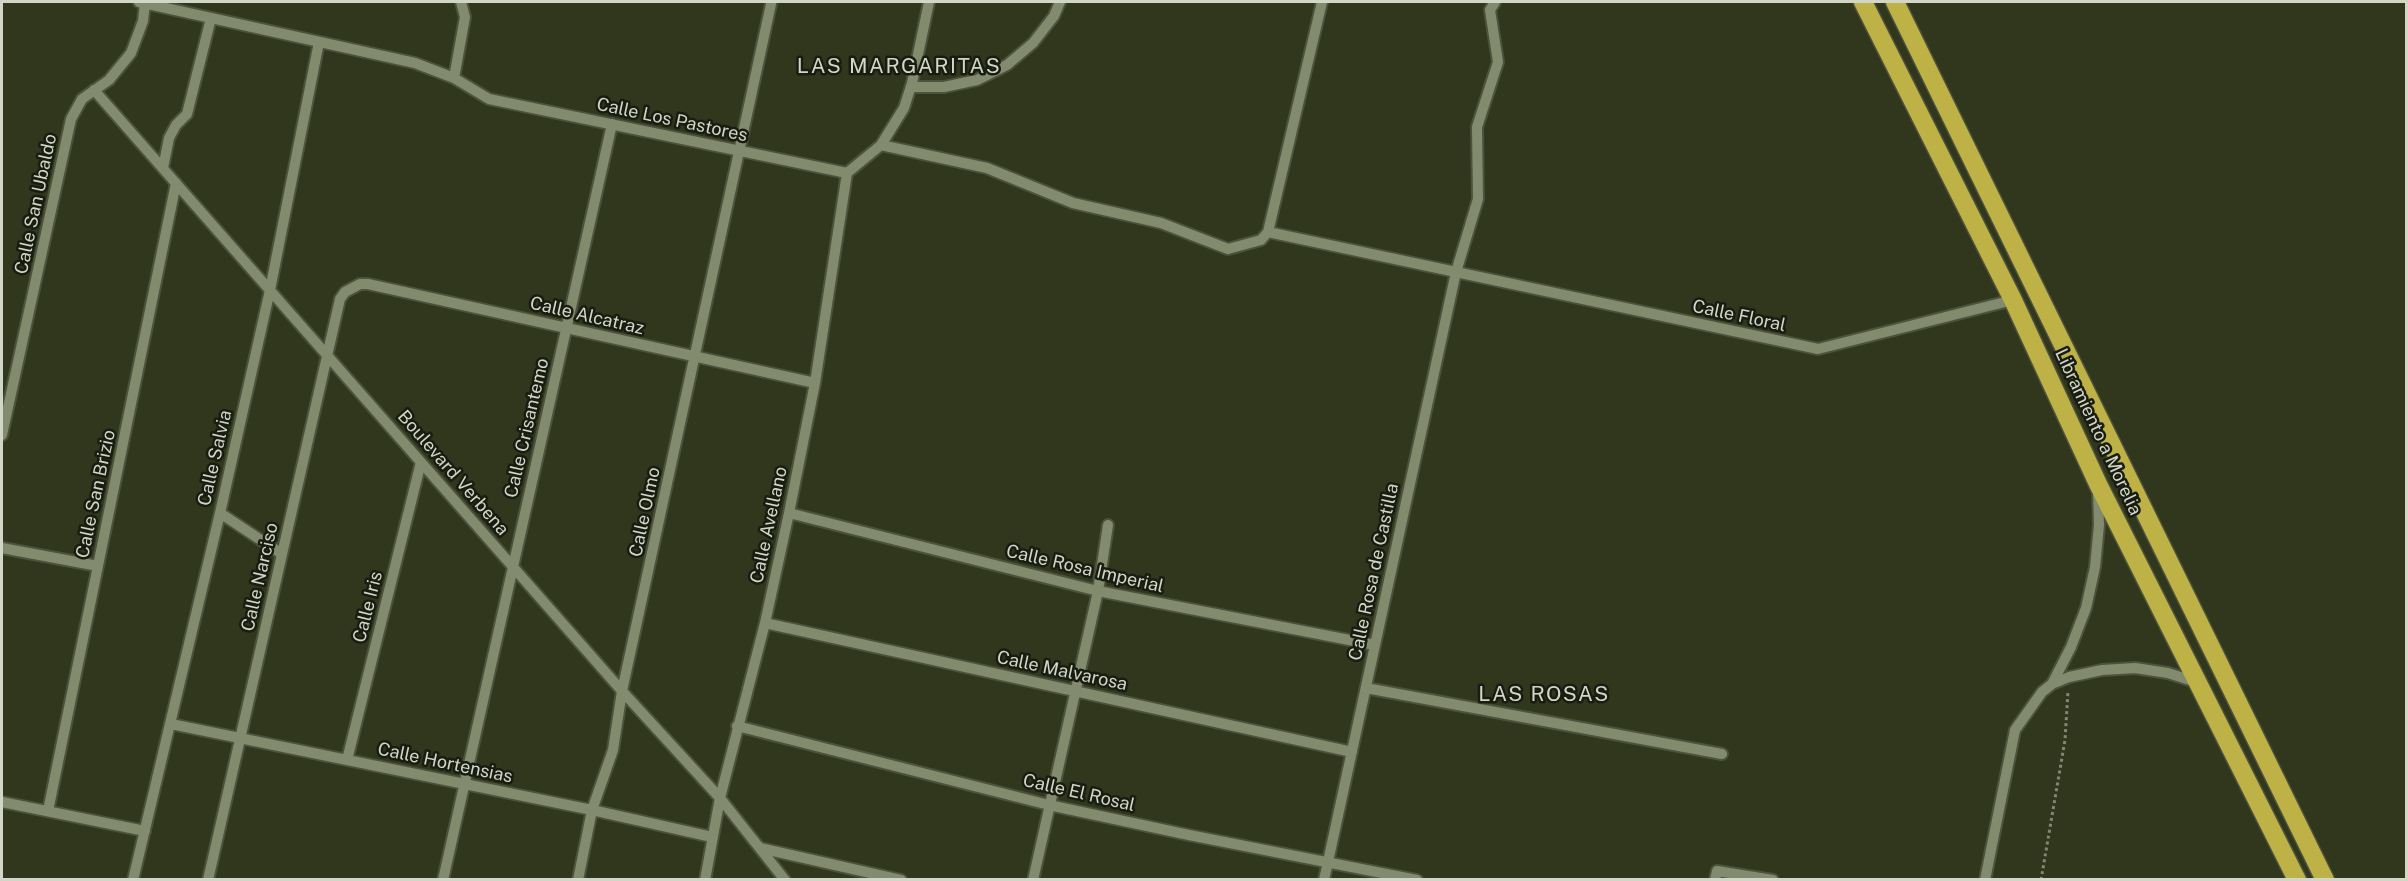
<!DOCTYPE html>
<html>
<head>
<meta charset="utf-8">
<style>
  body { margin:0 }
  #map { position:relative; width:2408px; height:881px; overflow:hidden; background:#30371d; font-family:"Public Sans",sans-serif }
  canvas { display:block }
  .frame { position:absolute; inset:0; border:3px solid #d1d6c6; pointer-events:none }
</style>
</head>
<body>
<div id="map">
<canvas width="2408" height="881"></canvas>
<div class="frame"></div>
</div>
<script>
const ctx = document.querySelector('canvas').getContext('2d');
ctx.lineJoin = 'round';
function poly(rows) {
  const path = new Path2D();
  for (const r of rows) {
    path.moveTo(r[0], r[1]);
    for (let i = 2; i < r.length; i += 2) path.lineTo(r[i], r[i + 1]);
  }
  return path;
}
function strokePath(path, color, width, dash) {
  ctx.strokeStyle = color;
  ctx.lineWidth = width;
  ctx.lineCap = dash ? 'butt' : 'round';
  ctx.setLineDash(dash || []);
  ctx.stroke(path);
}
function write(font, color, halo, rows, align = 'center') {
  ctx.font = font + ' "Public Sans",sans-serif';
  ctx.lineWidth = 5;
  ctx.setLineDash([]);
  ctx.textBaseline = 'middle';
  ctx.strokeStyle = halo;
  ctx.fillStyle = color;
  for (const [text, x, y, turn = 0] of rows) {
    ctx.save();
    ctx.translate(x, y);
    ctx.rotate((+turn || 0) * Math.PI / 180);
    ctx.textAlign = isNaN(turn) ? turn : align;
    if (halo) ctx.strokeText(text, 0, 0);
    ctx.fillText(text, 0, 0);
    ctx.restore();
  }
}
const path = poly([
  [2041,880,2065,740,2068,691]
]);
const minor = poly([
  [139,2,415,63,454,78,489,99,847,173],
  [454,78,465,17,461,2],
  [911,87,944,87,977,80,1007,65,1033,43,1054,16,1060,2],
  [94,90,622,691,720,798,785,880],
  [881,145,987,168,1073,203,1161,223,1228,249,1261,240,1268,232,1818,349,2013,300],
  [163,168,169,138,176,125,187,114,211,18],
  [847,173,881,145,904,108,912,83,929,2],
  [1268,232,1322,2],
  [2,435,71,119,82,99,109,80,131,53,143,21,145,3],
  [220,513,282,554],
  [789,513,1098,591,1375,645],
  [2,548,98,566],
  [765,623,1352,752],
  [2052,684,2071,647,2086,608,2095,567,2099,525,2098,492],
  [1366,688,1722,754],
  [171,724,592,810,712,837],
  [737,726,1049,805,1189,835,1417,880],
  [347,760,421,462],
  [2,802,145,831],
  [48,811,176,183],
  [760,848,901,880],
  [133,880,220,513,270,290,319,42],
  [208,880,340,299,345,292,360,284,368,284,815,383],
  [443,880,612,124],
  [578,880,592,810,613,750,622,691,771,4],
  [705,880,720,798,765,623,789,513,815,383,847,173],
  [1033,880,1098,591,1108,525],
  [1324,880,1456,272,1478,199,1477,127,1498,62,1490,10,1495,2],
  [1715,880,1717,871,1773,880],
  [1985,880,2015,730,2042,692,2052,684,2069,677,2102,670,2135,668,2168,673,2199,683]
]);
const highway = poly([
  [1863,2,2013,300,2098,484,2297,880],
  [1895,2,2325,880]
]);
const streetNames = [
  ["Calle Los Pastores",672,120,12],
  ["Calle San Ubaldo",36,204,-78],
  ["Calle Alcatraz",587,316,13],
  ["Calle Floral",1739,316,12],
  ["Calle Crisantemo",527,428,-77],
  ["Libramiento a Morelia",2098,432,65],
  ["Calle Salvia",215,458,-77],
  ["Boulevard Verbena",453,473,49],
  ["Calle San Brizio",96,494,-78],
  ["Calle Olmo",645,512,-78],
  ["Calle Avellano",769,525,-78],
  ["Calle Rosa Imperial",1085,569,13],
  ["Calle Rosa de Castilla",1374,572,-78],
  ["Calle Narciso",260,577,-77],
  ["Calle Iris",368,607,-76],
  ["Calle Malvarosa",1062,671,12],
  ["Calle Hortensias",445,763,12],
  ["Calle El Rosal",1079,793,13]
];
const quarterNames = [
  ["LAS MARGARITAS",899,67],
  ["LAS ROSAS",1544,695]
];
strokePath(minor, '#4c523b', 14);
strokePath(highway, '#4c523b', 21);
strokePath(path, '#838874', 3, [3, 3]);
strokePath(minor, '#828b6e', 10);
strokePath(highway, '#beb145', 18);
write('18px', '#d1d6c6', '#191d11', streetNames);
ctx.letterSpacing = '1.5px';
write('21px', '#d1d6c6', '#191d11', quarterNames);
ctx.letterSpacing = '0px';
</script>
</body>
</html>
